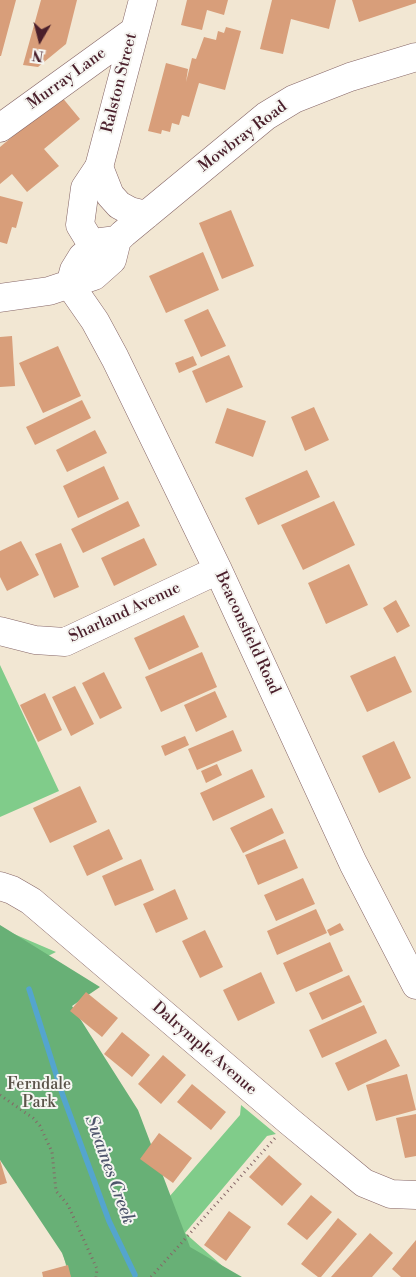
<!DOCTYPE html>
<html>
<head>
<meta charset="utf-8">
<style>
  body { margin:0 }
  #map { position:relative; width:416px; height:1277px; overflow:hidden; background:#f2e7d3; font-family:"Libre Bodoni",serif }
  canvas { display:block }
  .north { position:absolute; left:15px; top:15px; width:50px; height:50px; -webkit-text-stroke:4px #f6f6f2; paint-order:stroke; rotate:188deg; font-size:14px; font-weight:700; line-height:20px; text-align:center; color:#4a1f2b }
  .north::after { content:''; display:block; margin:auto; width:18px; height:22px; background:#4a1f2b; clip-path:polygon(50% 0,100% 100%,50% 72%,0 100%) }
</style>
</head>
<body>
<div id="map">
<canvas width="416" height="1277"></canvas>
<div class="north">N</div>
</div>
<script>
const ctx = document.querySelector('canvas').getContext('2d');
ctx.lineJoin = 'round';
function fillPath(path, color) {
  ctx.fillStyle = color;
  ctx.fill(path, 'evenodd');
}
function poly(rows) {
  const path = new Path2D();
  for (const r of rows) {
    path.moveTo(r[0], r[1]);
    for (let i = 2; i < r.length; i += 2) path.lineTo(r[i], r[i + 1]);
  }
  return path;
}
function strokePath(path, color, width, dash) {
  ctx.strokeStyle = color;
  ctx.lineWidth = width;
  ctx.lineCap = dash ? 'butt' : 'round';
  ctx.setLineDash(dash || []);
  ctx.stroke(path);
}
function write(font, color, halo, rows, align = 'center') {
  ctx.font = font + ' "Libre Bodoni",serif';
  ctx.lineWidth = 4;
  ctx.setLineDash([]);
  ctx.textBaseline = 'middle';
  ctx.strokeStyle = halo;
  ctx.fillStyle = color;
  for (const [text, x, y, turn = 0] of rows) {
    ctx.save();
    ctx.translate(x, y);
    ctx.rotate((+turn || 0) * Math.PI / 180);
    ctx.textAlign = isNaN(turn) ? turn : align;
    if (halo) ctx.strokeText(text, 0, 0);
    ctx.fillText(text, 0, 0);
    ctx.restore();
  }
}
const green = poly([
  [0,665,59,791,0,817],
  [0,928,56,952,46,957,137,1234,240,1115,241,1105,276,1134,267,1136,185,1233,235,1277,69,1277,32,1132]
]);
const forest = poly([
  [0,925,100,987,72,1006,138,1110,190,1247,242,1277,71,1277,62,1253,0,1160]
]);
const stream = poly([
  [29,989,63,1096,109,1221,135,1275]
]);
const building = poly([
  [0,0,16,0,1,56,0,56],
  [41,0,77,0,66,44,38,67,23,65],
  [187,0,228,0,224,15,207,10,202,30,181,25],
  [272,0,336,0,329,29,291,19,283,54,260,49],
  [352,0,416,0,416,3,359,22],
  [226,27,241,31,225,90,199,83,189,117,182,115,179,125,172,123,170,132,162,130,161,134,148,131,166,63,188,69,186,82,192,58,196,59,204,37,216,40,218,31,224,33],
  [61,96,80,119,44,149,59,166,27,192,12,174,0,184,0,147],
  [0,196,23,202,16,228,12,227,7,244,0,242],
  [231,210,254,266,222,279,199,223],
  [203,252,219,290,166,313,149,276],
  [208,309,226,346,201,357,184,320],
  [12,336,15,386,0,387,0,337],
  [58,346,81,396,43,413,19,363],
  [229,355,243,387,206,403,192,371],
  [193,356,197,365,179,373,175,363],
  [82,400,91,418,35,445,26,427],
  [314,407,329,440,305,451,291,417],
  [227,408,266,421,253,457,215,443],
  [95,430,107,453,67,472,56,450],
  [104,466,119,499,78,518,63,486],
  [307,470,320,497,258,525,245,498],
  [128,501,140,526,83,553,71,529],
  [334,501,355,545,303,570,281,525],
  [144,538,157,565,114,586,101,558],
  [21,541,39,575,7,591,0,577,0,551],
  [61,543,79,587,54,598,35,554],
  [349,564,368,605,326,624,308,583],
  [396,600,410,626,397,633,383,608],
  [184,615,199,647,149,670,134,638],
  [202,652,217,687,161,712,145,677],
  [395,656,412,692,367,712,350,676],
  [104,672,122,708,100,719,82,683],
  [75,686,94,724,71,736,52,697],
  [215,691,227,717,196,732,184,705],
  [45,693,62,730,38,742,20,705],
  [233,730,242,751,197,770,188,749],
  [185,736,189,745,165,756,161,746],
  [394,741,411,778,379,793,362,756],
  [217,764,222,775,206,783,201,771],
  [252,769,265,797,213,821,200,793],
  [80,786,97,822,50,843,33,808],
  [272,808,284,833,243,853,230,828],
  [109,829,123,859,87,876,73,846],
  [285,839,298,868,258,885,245,855],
  [141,859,154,890,115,906,102,876],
  [303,878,315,904,276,921,264,895],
  [175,889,188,919,156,933,143,904],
  [316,909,327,933,277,955,267,931],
  [340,923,344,930,330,936,327,930],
  [205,930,223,967,200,978,182,941],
  [330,942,343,971,296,992,283,963],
  [261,972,275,1003,238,1021,223,990],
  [349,975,362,1002,322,1020,309,993],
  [86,992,118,1018,102,1037,70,1011],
  [364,1005,377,1033,322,1058,309,1030],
  [122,1032,150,1055,132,1077,104,1054],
  [386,1039,400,1066,348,1091,335,1063],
  [163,1055,186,1075,161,1104,138,1084],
  [407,1074,416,1110,376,1121,366,1085],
  [192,1084,226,1112,211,1130,177,1102],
  [416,1114,416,1156,405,1158,396,1118],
  [159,1133,192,1158,173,1183,140,1159],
  [269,1155,302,1184,282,1206,249,1177],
  [0,1160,7,1183,0,1185],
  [311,1195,332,1212,307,1240,287,1224],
  [229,1211,251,1227,226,1261,204,1245],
  [338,1218,357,1234,321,1277,318,1277,301,1264],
  [370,1233,393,1253,372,1277,331,1277],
  [416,1240,416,1277,401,1277,392,1269],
  [68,1265,71,1277,43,1277,42,1272]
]);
const path = poly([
  [0,1095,33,1118,40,1126,52,1152,56,1191,68,1205,97,1269,96,1277],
  [151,1277,275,1138]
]);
const minor = poly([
  [0,128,134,31],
  [94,248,80,225,85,188,99,167,143,0],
  [70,285,95,321,115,358,218,570,353,863,416,985],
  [0,631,35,640,65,642,218,570],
  [0,886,12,890,31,901,289,1121,364,1183,391,1194,416,1195]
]);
const major = poly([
  [99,167,110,195,119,205,130,211,146,215],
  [70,285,74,270,82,257,101,242,117,240],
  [0,298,49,291,94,276,112,260,117,240,123,234,266,116,294,99,350,77,416,57]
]);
const streetNames = [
  ["Murray Lane",67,79,-36],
  ["Ralston Street",120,83,-76],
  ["Mowbray Road",243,137,-37],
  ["Sharland Avenue",125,613,-25],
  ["Beaconsfield Road",247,633,65],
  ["Dalrymple Avenue",204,1049,41]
];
const parkNames = [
  ["Ferndale",39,1085],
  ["Park",39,1103]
];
const waterNames = [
  ["Swaines Creek",109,1170,70]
];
fillPath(green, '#80cc8a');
fillPath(forest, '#68b076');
strokePath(stream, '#54a5ce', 5.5);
fillPath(building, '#d89e7a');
strokePath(minor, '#856566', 29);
strokePath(major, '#856566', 29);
strokePath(path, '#856566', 3, [1, 4]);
strokePath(minor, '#fff', 28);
strokePath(major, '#fff', 28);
write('16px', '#4a1f2b', '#f6f6f2', streetNames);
write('16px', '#5a5348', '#f6f6f2', parkNames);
write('italic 18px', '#4e556c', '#f6f6f2', waterNames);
</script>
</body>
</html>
